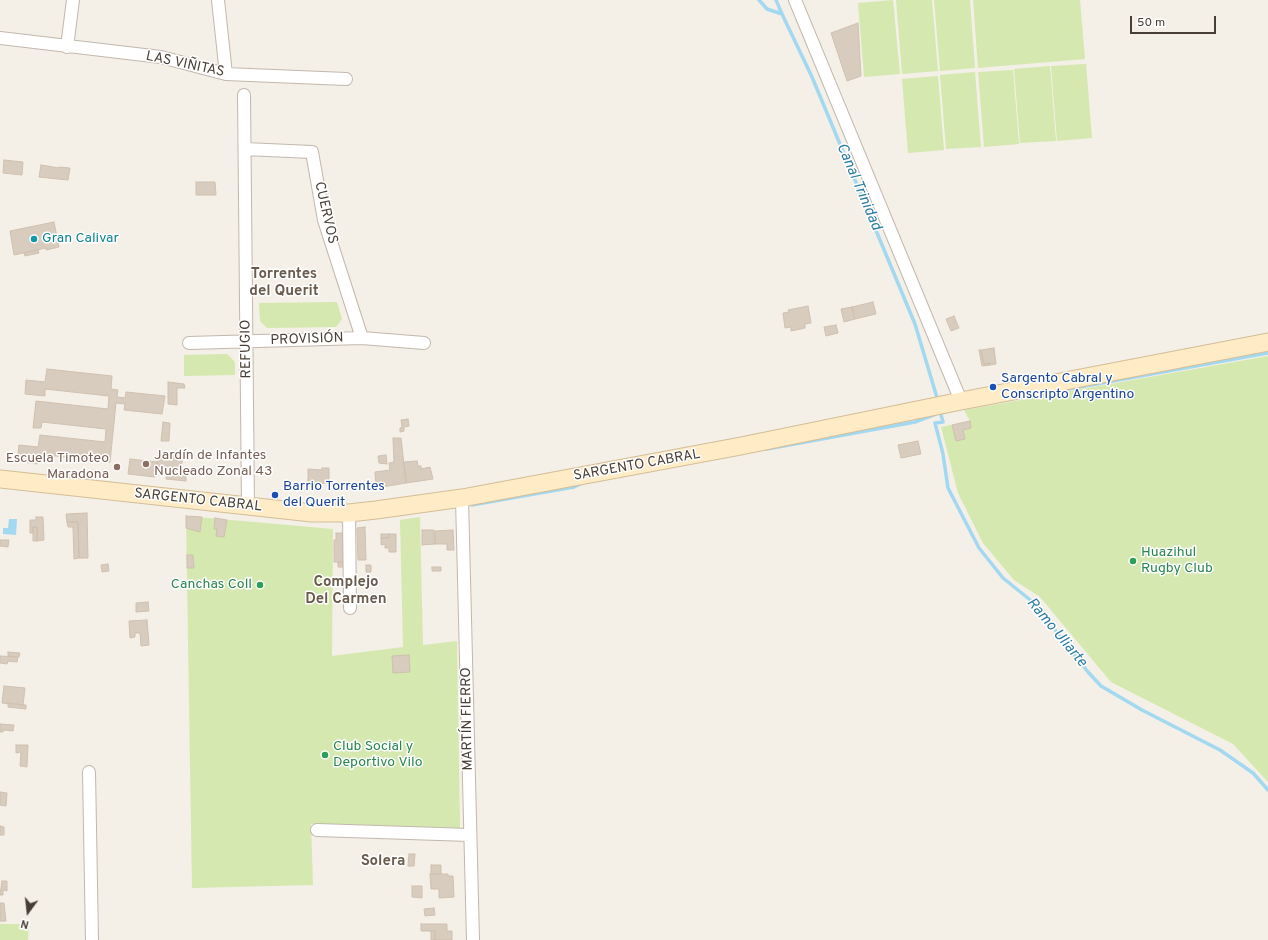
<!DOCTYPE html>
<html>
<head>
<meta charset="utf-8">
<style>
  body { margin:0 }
  #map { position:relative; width:1268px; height:940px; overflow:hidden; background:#f4efe7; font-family:Overpass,sans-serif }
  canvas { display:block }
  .north { position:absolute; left:8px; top:892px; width:40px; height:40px; -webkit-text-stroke:3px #fff; paint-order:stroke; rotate:195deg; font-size:11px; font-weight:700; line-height:16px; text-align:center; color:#473e36 }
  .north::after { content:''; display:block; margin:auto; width:14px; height:18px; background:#473e36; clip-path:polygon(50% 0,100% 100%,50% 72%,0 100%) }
  .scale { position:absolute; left:1130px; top:16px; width:86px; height:18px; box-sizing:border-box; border:2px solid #473e36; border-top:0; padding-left:5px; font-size:12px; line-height:14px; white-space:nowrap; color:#473e36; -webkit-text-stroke:3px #fff; paint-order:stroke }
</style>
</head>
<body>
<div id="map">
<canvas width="1268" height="940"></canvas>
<div class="north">N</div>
<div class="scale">50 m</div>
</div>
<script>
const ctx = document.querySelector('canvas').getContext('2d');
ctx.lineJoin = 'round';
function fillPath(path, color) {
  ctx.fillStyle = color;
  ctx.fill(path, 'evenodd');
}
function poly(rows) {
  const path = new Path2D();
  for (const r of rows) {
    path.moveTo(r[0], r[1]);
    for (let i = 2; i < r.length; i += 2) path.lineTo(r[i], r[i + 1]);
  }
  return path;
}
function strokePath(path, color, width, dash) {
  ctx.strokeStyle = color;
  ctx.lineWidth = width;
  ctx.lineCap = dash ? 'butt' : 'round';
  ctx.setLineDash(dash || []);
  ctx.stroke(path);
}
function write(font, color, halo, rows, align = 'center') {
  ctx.font = font + ' Overpass,sans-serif';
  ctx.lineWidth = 3;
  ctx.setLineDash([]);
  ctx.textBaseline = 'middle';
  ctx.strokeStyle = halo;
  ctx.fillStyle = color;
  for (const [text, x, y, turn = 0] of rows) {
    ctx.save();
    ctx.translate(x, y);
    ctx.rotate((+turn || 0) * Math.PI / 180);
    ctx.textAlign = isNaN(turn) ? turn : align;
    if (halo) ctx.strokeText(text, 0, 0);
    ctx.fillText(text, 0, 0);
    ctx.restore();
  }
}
const green = poly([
  [893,0,900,74,864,77,858,3],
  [896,0,932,0,938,71,902,74],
  [934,0,970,0,975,68,940,71],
  [973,0,1080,0,1085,59,978,68],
  [1086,64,1092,138,1057,141,1051,66],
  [1050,66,1056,141,1020,143,1014,69],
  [1013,70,1019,144,984,147,978,72],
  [975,72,981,147,946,149,940,75],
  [938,76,944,150,908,153,902,79],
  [337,302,342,319,336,327,267,328,260,321,259,303],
  [227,354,235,362,235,375,184,376,184,355],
  [1268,356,1268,782,1233,744,1111,682,1040,597,1014,580,983,543,958,493,941,427,970,421,964,410],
  [186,516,333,529,332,656,403,647,400,520,420,517,423,645,457,641,460,828,311,824,313,885,192,888],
  [0,924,29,924,28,940,0,940]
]);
const water = poly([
  [9,519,17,519,16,535,3,534,3,528,8,528]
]);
const stream = poly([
  [759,0,767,9,782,14,812,77,915,324,938,401],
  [776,0,782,14],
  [1019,398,1268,353],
  [940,411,943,422,935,423,943,454,948,488,979,548,1003,578,1034,603,1088,672,1101,686,1142,710,1220,750,1253,773,1268,790],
  [767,449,915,422,936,414],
  [472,505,574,487,580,484]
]);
const building = poly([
  [858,23,861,76,847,81,831,33,858,23],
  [4,160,23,162,22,175,3,173,4,160],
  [41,165,59,168,59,167,70,168,68,180,39,177,41,165],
  [196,182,215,182,216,195,196,195,196,182],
  [54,222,59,247,46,250,46,248,14,255,10,231,54,222],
  [38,250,39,253,25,256,24,253,38,250],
  [873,302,876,314,855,319,852,307,873,302],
  [808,306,811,323,805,324,805,328,791,331,791,327,785,328,783,313,789,312,788,310,808,306],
  [852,307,855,319,844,322,841,309,852,307],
  [954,316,959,328,951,331,946,319,954,316],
  [836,325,838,333,826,336,824,327,836,325],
  [994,348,996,364,990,365,990,363,984,364,981,350,994,348],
  [979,350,981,350,984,364,990,363,990,365,982,366,979,350],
  [47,369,112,376,111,389,118,390,117,397,125,398,126,392,165,396,162,414,124,410,125,404,116,403,110,462,38,454,37,464,17,461,19,445,38,447,40,435,105,442,106,429,42,422,41,428,33,428,36,401,108,409,109,396,45,389,45,396,25,394,26,380,45,382,47,369],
  [168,382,184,384,185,388,177,388,177,405,168,404,168,382],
  [408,419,409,426,404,427,404,431,400,432,400,428,402,427,401,420,408,419],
  [970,421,971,428,963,430,965,439,956,441,952,425,970,421],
  [163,422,170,423,169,441,161,441,163,422],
  [393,438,401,438,406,483,376,488,375,472,390,470,389,463,394,462,393,438],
  [918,441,921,454,901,458,898,445,918,441],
  [159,451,183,455,181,470,156,466,159,451],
  [386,455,387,464,379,463,378,456,386,455],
  [130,459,157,462,155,477,128,474,130,459],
  [417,461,418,466,421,466,421,469,430,467,433,479,406,483,404,462,417,461],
  [322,468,329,468,329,483,308,484,308,469,322,470,322,468],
  [167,470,186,472,186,481,166,479,167,470],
  [87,513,88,558,79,558,78,522,67,522,66,514,87,513],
  [186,516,202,517,200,532,186,528,186,516],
  [36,517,43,517,44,540,37,541,37,527,33,527,33,533,30,533,30,520,36,520,36,517],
  [215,518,227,520,224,537,216,536,217,529,214,529,215,518],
  [67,522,78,522,79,558,74,559,73,527,68,527,67,522],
  [33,527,37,527,37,541,33,541,33,527],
  [365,527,366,560,358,560,357,528,365,527],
  [422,530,434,530,435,544,422,545,422,530],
  [453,530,454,550,447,550,447,544,435,544,435,531,453,530],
  [336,533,346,533,346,562,334,562,334,540,336,540,336,533],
  [381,534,389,534,389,538,381,538,381,534],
  [389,534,396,534,396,552,389,552,389,548,385,548,385,544,381,545,381,538,389,538,389,534],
  [0,540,9,540,8,547,0,546,0,540],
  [187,555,193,555,194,568,187,568,187,555],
  [338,562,346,562,346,567,338,567,338,562],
  [108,564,109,571,102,572,101,565,108,564],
  [366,565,371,565,371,572,366,572,366,565],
  [432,567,441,567,441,571,432,571,432,567],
  [148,602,149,611,136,612,136,603,148,602],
  [147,620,149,645,141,646,140,633,135,633,135,637,130,638,129,621,147,620],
  [8,652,20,653,19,657,8,656,8,652],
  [409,655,410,672,393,673,392,656,409,655],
  [0,656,18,657,17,662,8,661,7,664,0,663,0,656],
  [4,686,25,688,23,705,2,703,4,686],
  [8,703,26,705,26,709,8,707,8,703],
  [0,724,14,725,13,731,3,730,3,732,0,732,0,724],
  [16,745,28,745,27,767,20,766,21,752,16,753,16,745],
  [0,792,7,793,6,806,0,805,0,792],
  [0,826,4,827,4,835,0,835,0,826],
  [409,854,415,854,414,866,408,866,409,854],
  [431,865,441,865,441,874,431,874,431,865],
  [430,874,448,874,448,876,453,876,454,897,439,898,439,889,431,889,430,874],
  [2,881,7,881,7,891,3,890,3,895,0,895,2,881],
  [412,886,422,886,422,898,412,897,412,886],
  [0,903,4,903,6,921,0,921,0,903],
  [434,908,435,915,425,916,424,909,434,908],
  [421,924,447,924,447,931,452,931,452,940,435,940,435,931,421,931,421,924],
  [431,931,435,931,435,940,431,940,431,931]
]);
const minor = poly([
  [218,0,226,74],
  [795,0,961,401],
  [0,38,161,57,226,74,346,79],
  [67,47,73,0],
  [244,95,248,507],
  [245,149,312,152,324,220,362,338],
  [189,343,362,338,424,343],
  [462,498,473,940],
  [349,513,350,608],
  [89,772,92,940],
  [317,830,470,835]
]);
const secondary = poly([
  [0,479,312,513,349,513,376,510,462,498,741,446,961,401,1268,342]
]);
const markers = [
  [34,239,4,"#0f9aa8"],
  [993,387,4,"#1a4fb4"],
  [146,464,4,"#8d6e63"],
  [117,467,4,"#8d6e63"],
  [275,495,4,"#1a4fb4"],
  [1133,561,4,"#2e9e5b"],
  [260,585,4,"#2e9e5b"],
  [325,755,4,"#2e9e5b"]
];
const streetNames = [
  ["LAS VIÑITAS",185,65,12],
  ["CUERVOS",325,213,77],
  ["PROVISIÓN",307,340,-2],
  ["REFUGIO",247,349,-91],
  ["SARGENTO CABRAL",637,466,-10],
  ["SARGENTO CABRAL",198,501,6],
  ["MARTÍN FIERRO",468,719,-91]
];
const cultureNames = [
  ["Gran Calivar",42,239]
];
const transitNames = [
  ["Sargento Cabral y",1001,379],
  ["Conscripto Argentino",1001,395],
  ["Barrio Torrentes",283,487],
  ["del Querit",283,503]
];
const educationNames = [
  ["Jardín de Infantes",154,456],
  ["Nucleado Zonal 43",154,472],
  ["Escuela Timoteo",109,459,"right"],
  ["Maradona",109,475,"right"]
];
const leisureNames = [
  ["Huazihul",1141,553],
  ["Rugby Club",1141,569],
  ["Canchas Coll",252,585,"right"],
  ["Club Social y",333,747],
  ["Deportivo Vilo",333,763]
];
const waterNames = [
  ["Canal Trinidad",858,187,67],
  ["Ramo Uliarte",1056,633,50]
];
const neighbourhoodNames = [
  ["Torrentes",284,275],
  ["del Querit",284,292],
  ["Complejo",346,583],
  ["Del Carmen",346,600],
  ["Solera",383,862]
];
fillPath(green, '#d4e8af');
fillPath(water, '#a3d8f1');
strokePath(stream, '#a3d8f1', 3.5);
fillPath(building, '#d8ccbf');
strokePath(building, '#d0c0af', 1);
strokePath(minor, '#c2b8ac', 14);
strokePath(secondary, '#d4be97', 19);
strokePath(minor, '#fff', 12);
strokePath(secondary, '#ffebc6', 17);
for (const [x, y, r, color] of markers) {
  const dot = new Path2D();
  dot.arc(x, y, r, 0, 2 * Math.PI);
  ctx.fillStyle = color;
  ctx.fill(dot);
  strokePath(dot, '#fff', 1.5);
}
write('14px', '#473e36', '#fff', streetNames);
write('14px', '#0d838f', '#fff', cultureNames, 'left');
write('14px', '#164399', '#fff', transitNames, 'left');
write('14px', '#785e54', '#fff', educationNames, 'left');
write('14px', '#27864d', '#fff', leisureNames, 'left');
write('italic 15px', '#2b7ca4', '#fff', waterNames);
write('bold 15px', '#6a5b4d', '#fff', neighbourhoodNames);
</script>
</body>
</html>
